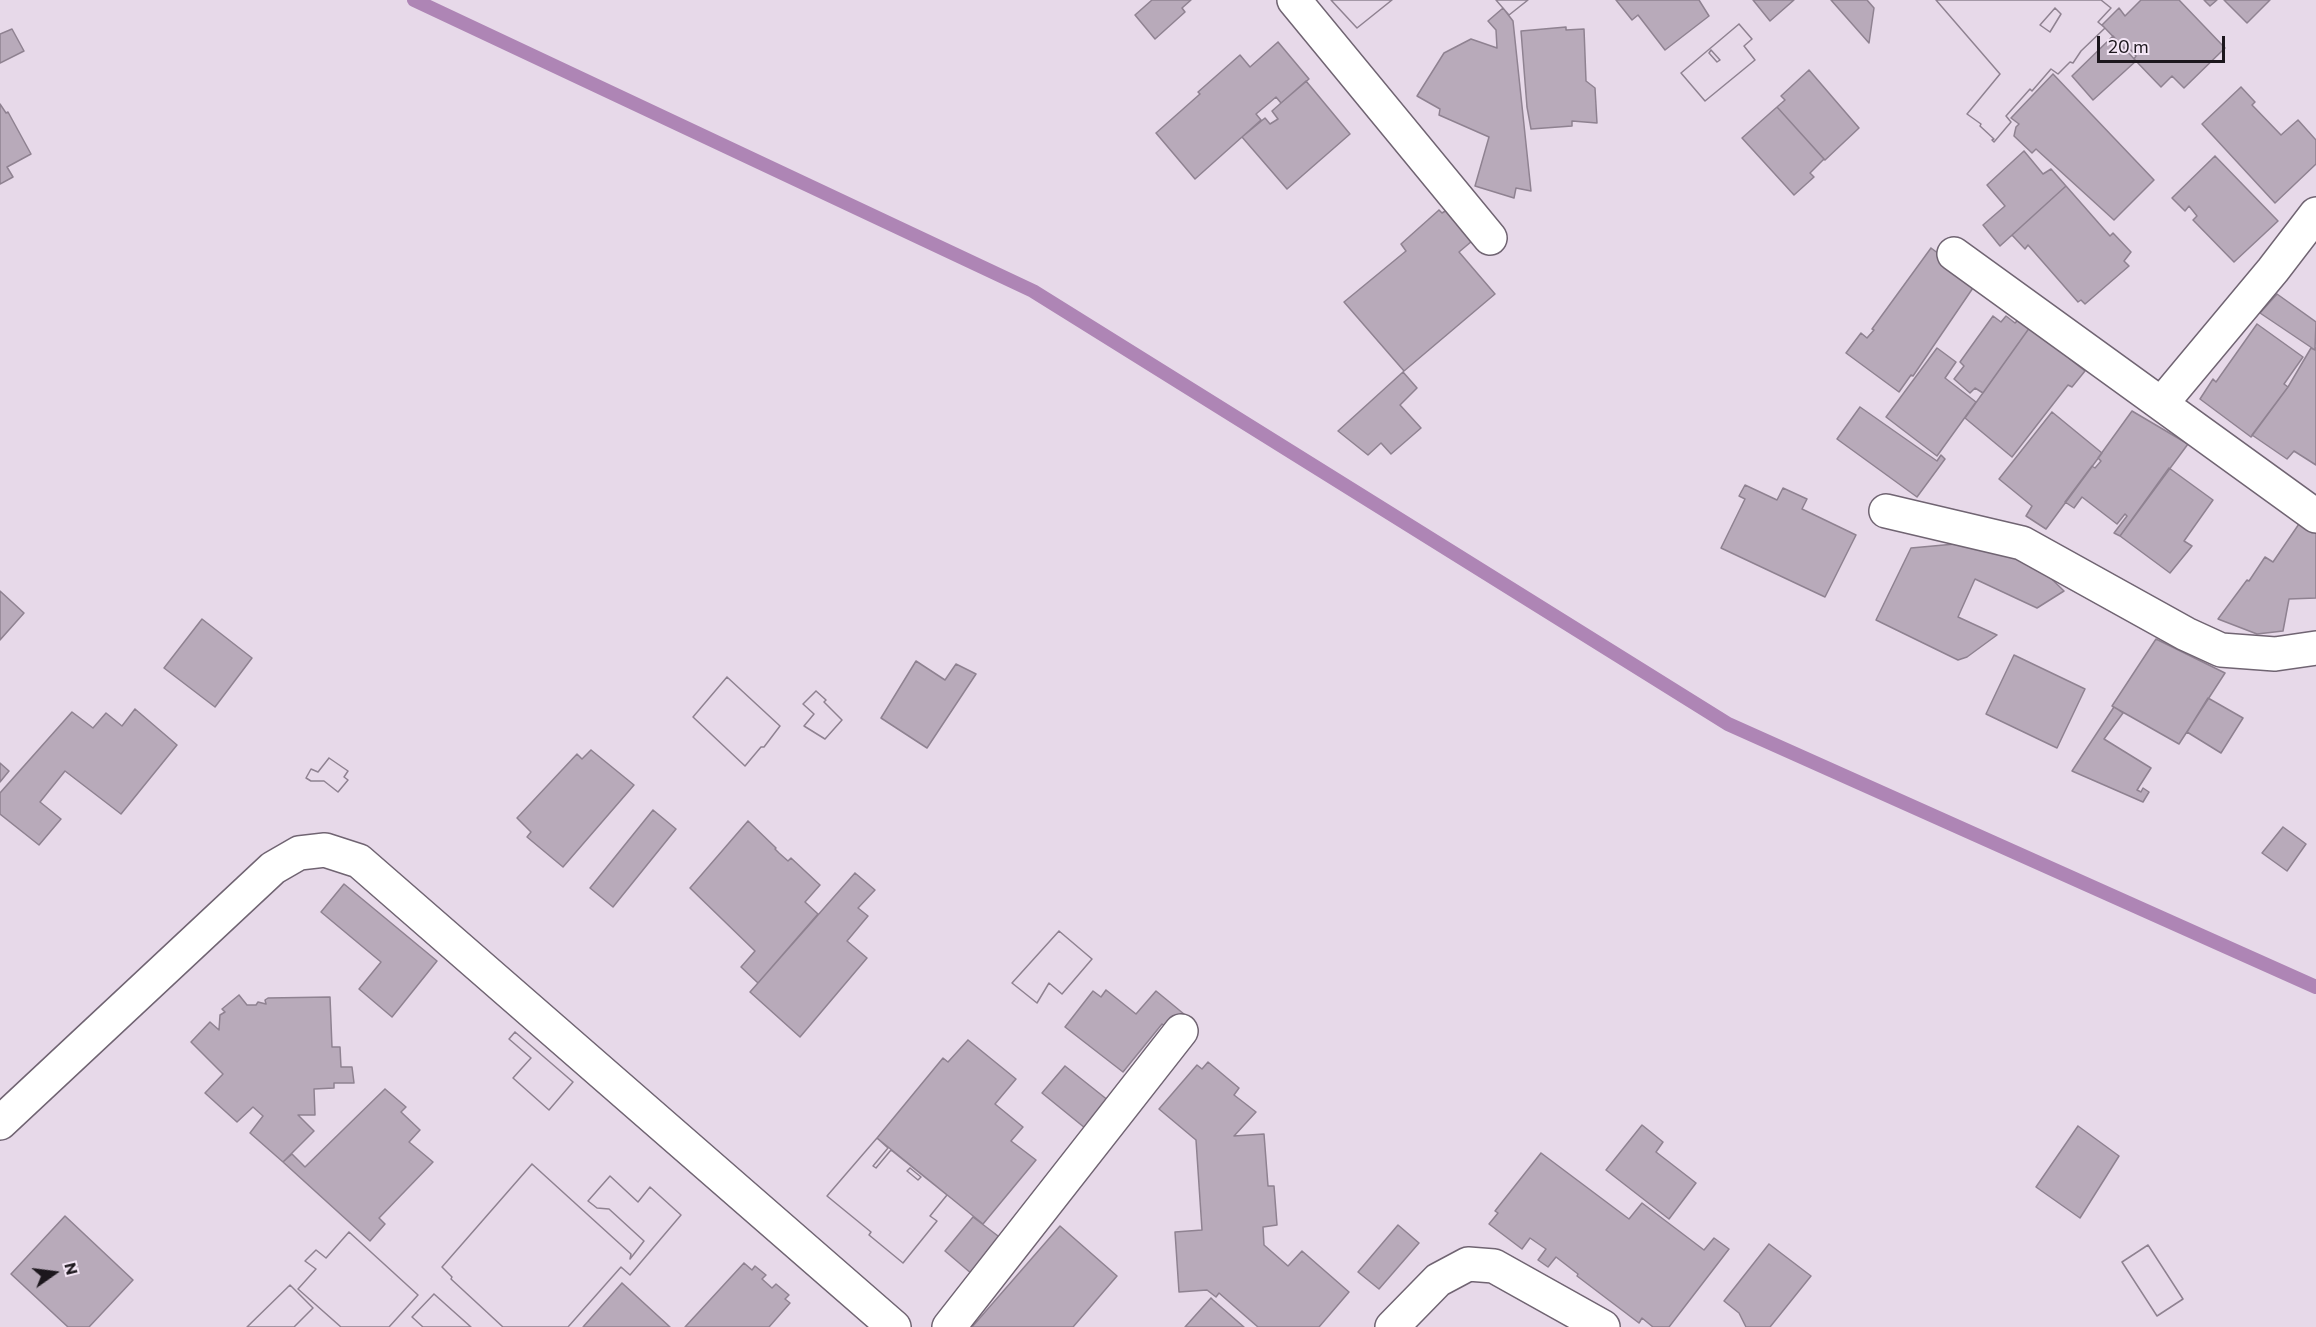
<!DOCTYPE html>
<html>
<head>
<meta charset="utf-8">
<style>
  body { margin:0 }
  #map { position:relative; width:2316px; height:1327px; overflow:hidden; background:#e7d9e9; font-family:Commissioner,sans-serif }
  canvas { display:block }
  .north { position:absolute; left:24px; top:1243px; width:60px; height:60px; -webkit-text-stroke:4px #f4e6f6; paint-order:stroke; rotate:76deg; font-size:16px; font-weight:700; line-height:24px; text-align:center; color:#1c171d }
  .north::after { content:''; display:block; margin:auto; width:21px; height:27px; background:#1c171d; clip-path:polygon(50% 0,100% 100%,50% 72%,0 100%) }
  .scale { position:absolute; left:2097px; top:36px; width:128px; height:27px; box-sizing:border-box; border:3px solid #1c171d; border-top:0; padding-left:8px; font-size:18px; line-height:21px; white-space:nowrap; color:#1c171d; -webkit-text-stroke:4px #f4e6f6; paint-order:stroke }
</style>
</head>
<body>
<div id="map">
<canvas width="2316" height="1327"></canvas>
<div class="north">N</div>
<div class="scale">20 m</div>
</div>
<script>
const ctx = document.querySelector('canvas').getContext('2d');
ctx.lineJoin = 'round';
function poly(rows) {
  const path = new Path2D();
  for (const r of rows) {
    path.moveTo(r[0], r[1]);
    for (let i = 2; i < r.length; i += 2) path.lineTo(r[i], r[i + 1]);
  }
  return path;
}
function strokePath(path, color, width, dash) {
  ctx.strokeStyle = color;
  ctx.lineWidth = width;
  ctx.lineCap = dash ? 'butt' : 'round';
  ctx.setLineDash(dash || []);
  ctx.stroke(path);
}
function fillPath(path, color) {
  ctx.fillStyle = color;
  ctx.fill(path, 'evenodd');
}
const stream = poly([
  [414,0,1033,291,1728,724,2316,987]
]);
const building = poly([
  [1152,0,1191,0,1182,8,1185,12,1155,39,1135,15,1152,0],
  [1331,0,1392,0,1357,28,1331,0],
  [1331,0,1392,0,1357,28,1331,0],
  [1496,0,1528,0,1509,15,1496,0],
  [1496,0,1528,0,1509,15,1496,0],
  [1616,0,1699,0,1709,16,1665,50,1638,15,1632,20,1616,0],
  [1753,0,1794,0,1770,21,1753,0],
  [1831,0,1867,0,1874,8,1869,43,1831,0],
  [1936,0,2101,0,2111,8,2098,22,2105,28,2081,51,2073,63,2070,62,2058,74,2051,69,2032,91,2030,89,2006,116,2011,122,1994,142,1992,140,1994,139,1980,126,1981,124,1967,114,2000,74,1936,0],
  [2055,8,2061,14,2050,32,2040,25,2055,8],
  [1936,0,2101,0,2111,8,2098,22,2105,28,2081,51,2073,63,2070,62,2058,74,2051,69,2032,91,2030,89,2006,116,2011,122,1994,142,1992,140,1994,139,1980,126,1981,124,1967,114,2000,74,1936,0],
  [2055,8,2061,14,2050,32,2040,25,2055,8],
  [2141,0,2179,0,2225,48,2184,88,2172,76,2161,87,2134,59,2136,56,2129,48,2126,50,2102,25,2119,8,2125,16,2141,0],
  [2204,0,2217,0,2210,6,2204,0],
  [2224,0,2270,0,2247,23,2224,0],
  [1503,8,1513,21,1531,191,1516,188,1514,198,1475,186,1489,137,1439,115,1440,109,1417,96,1444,53,1471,39,1497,48,1496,30,1488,21,1503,8],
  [1739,24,1752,39,1744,46,1755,60,1705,101,1681,73,1739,24],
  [1711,50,1720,60,1717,62,1709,53,1711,50],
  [1739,24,1752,39,1744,46,1755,60,1705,101,1681,73,1739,24],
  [1711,50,1720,60,1717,62,1709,53,1711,50],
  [1566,27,1566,30,1584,29,1586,81,1595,88,1597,123,1572,121,1572,126,1531,129,1527,107,1521,31,1566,27],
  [12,29,24,51,0,63,0,34,12,29],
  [2113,36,2136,61,2093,100,2072,76,2113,36],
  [1278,42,1309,79,1281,103,1276,97,1256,114,1261,120,1195,179,1156,133,1200,94,1198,92,1240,55,1250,67,1278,42],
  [1809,70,1859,128,1825,160,1777,107,1785,100,1781,96,1809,70],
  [2053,74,2154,180,2114,220,2036,149,2032,153,2014,136,2016,127,2019,124,2011,118,2053,74],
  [1306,81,1350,134,1287,189,1242,137,1265,118,1270,124,1278,119,1272,111,1306,81],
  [2241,87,2255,102,2252,105,2281,135,2298,120,2316,140,2316,164,2275,203,2202,124,2241,87],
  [0,104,6,113,8,112,31,154,7,167,13,177,0,184,0,104],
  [1777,107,1824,159,1810,173,1814,177,1794,195,1742,138,1777,107],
  [2024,151,2043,174,2051,169,2066,186,2000,246,1983,225,2005,206,1987,185,2024,151],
  [2215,156,2278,221,2234,262,2193,220,2197,216,2189,206,2185,211,2172,198,2215,156],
  [2066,186,2110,236,2113,233,2131,252,2124,261,2129,266,2085,304,2081,300,2078,302,2028,245,2025,249,2012,235,2066,186],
  [1439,210,1442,213,1447,210,1472,241,1459,252,1495,294,1404,371,1344,302,1406,251,1401,244,1439,210],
  [1931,248,1977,282,1913,376,1911,375,1899,392,1846,353,1861,333,1867,338,1874,330,1872,329,1931,248],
  [2277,294,2316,322,2315,350,2260,313,2277,294],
  [1993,316,2001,322,2006,316,2015,323,2019,319,2030,327,1983,393,1975,388,1970,393,1954,379,1964,366,1960,362,1993,316],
  [2257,324,2303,357,2284,384,2288,387,2251,437,2200,399,2213,379,2216,382,2257,324],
  [2030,327,2085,371,2072,387,2068,385,2012,457,1965,418,2030,327],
  [1937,348,1956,362,1945,378,1976,402,1937,456,1886,417,1937,348],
  [2311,348,2315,350,2316,348,2316,465,2294,451,2287,459,2252,435,2288,387,2311,348],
  [1403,372,1417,388,1400,405,1421,428,1391,454,1381,443,1368,455,1338,431,1403,372],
  [1860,407,1937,461,1941,455,1945,459,1917,497,1837,439,1860,407],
  [2132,411,2188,444,2120,536,2114,533,2127,516,2125,514,2117,524,2082,497,2074,508,2065,502,2092,466,2095,468,2101,461,2098,458,2132,411],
  [2052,412,2102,453,2046,529,2026,516,2032,506,1999,479,2052,412],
  [2169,468,2213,500,2184,541,2192,546,2170,573,2120,536,2169,468],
  [1745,485,1777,500,1783,488,1807,499,1802,509,1856,535,1825,597,1721,548,1745,499,1739,496,1745,485],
  [2301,521,2316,532,2316,598,2289,599,2283,631,2257,634,2218,619,2247,580,2249,581,2265,557,2273,562,2301,521],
  [1955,544,2028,556,2064,591,2037,608,1975,579,1958,617,1997,635,1967,657,1958,660,1876,620,1911,548,1955,544],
  [0,591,24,613,0,640,0,591],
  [202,619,252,658,215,707,164,668,202,619],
  [2156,639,2225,673,2179,744,2112,706,2156,639],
  [2014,655,2085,689,2057,748,1986,714,2014,655],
  [916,661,945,680,956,664,976,674,927,748,881,718,916,661],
  [727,677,780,726,764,747,761,747,745,766,693,717,727,677],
  [727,677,780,726,764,747,761,747,745,766,693,717,727,677],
  [816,691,826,700,824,702,842,720,825,739,804,726,814,714,803,704,816,691],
  [816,691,826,700,824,702,842,720,825,739,804,726,814,714,803,704,816,691],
  [2208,698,2243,718,2221,753,2187,732,2208,698],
  [2114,707,2123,713,2104,739,2151,768,2137,790,2141,792,2143,788,2149,792,2143,802,2072,771,2114,707],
  [135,709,177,745,121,814,65,771,40,802,61,819,39,845,0,814,0,793,72,712,93,728,106,713,122,726,135,709],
  [591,750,634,785,563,867,527,837,531,832,517,818,577,754,582,759,591,750],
  [329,758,348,771,344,777,348,780,338,792,324,781,311,781,306,778,311,769,318,772,329,758],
  [329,758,348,771,344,777,348,780,338,792,324,781,311,781,306,778,311,769,318,772,329,758],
  [0,763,9,771,0,782,0,763],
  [653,810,676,829,613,907,590,888,653,810],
  [748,821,776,848,775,849,779,853,788,861,791,858,820,885,805,902,818,914,758,983,741,967,755,951,690,888,748,821],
  [2283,827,2306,844,2287,871,2262,853,2283,827],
  [855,873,875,890,858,908,868,916,847,941,867,958,800,1037,750,992,855,873],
  [344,884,437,961,392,1017,359,989,381,962,321,912,344,884],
  [1059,931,1092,959,1062,994,1049,983,1037,1003,1012,983,1059,931],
  [1059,931,1092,959,1062,994,1049,983,1037,1003,1012,983,1059,931],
  [1106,990,1136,1014,1156,991,1190,1019,1177,1035,1162,1024,1123,1072,1065,1027,1093,991,1101,997,1106,990],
  [239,995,247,1005,256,1005,258,1002,266,1004,265,1000,268,998,330,997,332,1047,340,1047,341,1067,352,1067,354,1083,334,1083,334,1088,314,1089,315,1115,298,1115,314,1131,283,1162,250,1133,263,1116,253,1107,237,1122,205,1093,223,1074,191,1042,210,1022,219,1030,220,1015,225,1012,222,1009,239,995],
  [515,1032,573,1082,549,1110,513,1078,531,1058,509,1039,515,1032],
  [515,1032,573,1082,549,1110,513,1078,531,1058,509,1039,515,1032],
  [968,1040,1016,1079,995,1104,1023,1127,1011,1141,1036,1160,983,1224,877,1138,943,1058,948,1062,968,1040],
  [1208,1062,1239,1088,1234,1095,1256,1112,1234,1136,1264,1134,1268,1186,1274,1186,1277,1225,1263,1227,1264,1245,1288,1266,1302,1251,1349,1292,1319,1327,1258,1327,1219,1293,1216,1297,1207,1290,1179,1292,1175,1232,1202,1230,1196,1140,1159,1109,1197,1065,1202,1069,1208,1062],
  [1065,1066,1109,1101,1085,1128,1042,1093,1065,1066],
  [385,1089,406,1107,401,1112,420,1130,409,1142,433,1162,379,1218,385,1224,370,1241,283,1162,292,1154,305,1167,385,1089],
  [1642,1125,1663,1142,1656,1152,1696,1183,1669,1219,1606,1170,1642,1125],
  [2078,1126,2119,1156,2080,1218,2036,1187,2078,1126],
  [877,1138,888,1148,873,1166,876,1168,891,1150,947,1195,930,1216,937,1221,903,1263,869,1235,871,1232,827,1196,877,1138],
  [910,1168,921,1177,918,1180,907,1171,910,1168],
  [877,1138,888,1148,873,1166,876,1168,891,1150,947,1195,930,1216,937,1221,903,1263,869,1235,871,1232,827,1196,877,1138],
  [910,1168,921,1177,918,1180,907,1171,910,1168],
  [1541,1153,1629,1219,1642,1203,1704,1250,1714,1238,1729,1249,1669,1327,1653,1327,1642,1318,1639,1323,1577,1276,1578,1274,1556,1257,1548,1267,1538,1260,1546,1249,1530,1238,1522,1249,1489,1224,1498,1213,1495,1211,1541,1153],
  [532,1164,631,1254,630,1259,644,1241,609,1209,597,1208,588,1201,610,1176,638,1202,650,1187,681,1215,630,1275,621,1267,568,1327,503,1327,451,1279,452,1277,442,1267,532,1164],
  [532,1164,631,1254,630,1259,644,1241,609,1209,597,1208,588,1201,610,1176,638,1202,650,1187,681,1215,630,1275,621,1267,568,1327,503,1327,451,1279,452,1277,442,1267,532,1164],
  [65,1216,133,1280,89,1327,68,1327,11,1274,65,1216],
  [973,1217,1002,1239,972,1274,945,1251,973,1217],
  [1398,1225,1419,1243,1379,1289,1358,1272,1398,1225],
  [1060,1226,1117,1276,1073,1327,972,1327,1060,1226],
  [349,1232,418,1295,389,1327,341,1327,298,1289,316,1269,305,1261,316,1250,326,1258,349,1232],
  [349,1232,418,1295,389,1327,341,1327,298,1289,316,1269,305,1261,316,1250,326,1258,349,1232],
  [1769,1244,1811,1276,1770,1327,1746,1327,1739,1313,1724,1301,1769,1244],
  [2148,1245,2183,1299,2157,1316,2122,1262,2148,1245],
  [2148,1245,2183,1299,2157,1316,2122,1262,2148,1245],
  [744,1263,752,1270,755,1266,766,1275,762,1279,772,1288,776,1284,789,1295,785,1299,790,1303,769,1327,685,1327,744,1263],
  [622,1283,670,1327,583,1327,622,1283],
  [290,1285,313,1308,294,1327,247,1327,290,1285],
  [290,1285,313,1308,294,1327,247,1327,290,1285],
  [434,1294,471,1327,423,1327,412,1317,434,1294],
  [434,1294,471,1327,423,1327,412,1317,434,1294],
  [1211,1298,1213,1300,1244,1327,1185,1327,1211,1298]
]);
const minor = poly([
  [1294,0,1490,238],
  [1954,254,2316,516],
  [2162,403,2273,270,2316,214],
  [1886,511,2022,543,2186,634,2221,650,2275,654,2316,648],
  [0,1123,273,868,299,853,325,850,359,861,894,1327],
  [949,1327,1181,1031],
  [1392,1327,1438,1280,1468,1264,1494,1266,1603,1327]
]);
strokePath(stream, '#ae85b5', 14);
fillPath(building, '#b8aaba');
strokePath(building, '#8f8291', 1.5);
strokePath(minor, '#706472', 36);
strokePath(minor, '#fff', 33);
</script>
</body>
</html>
